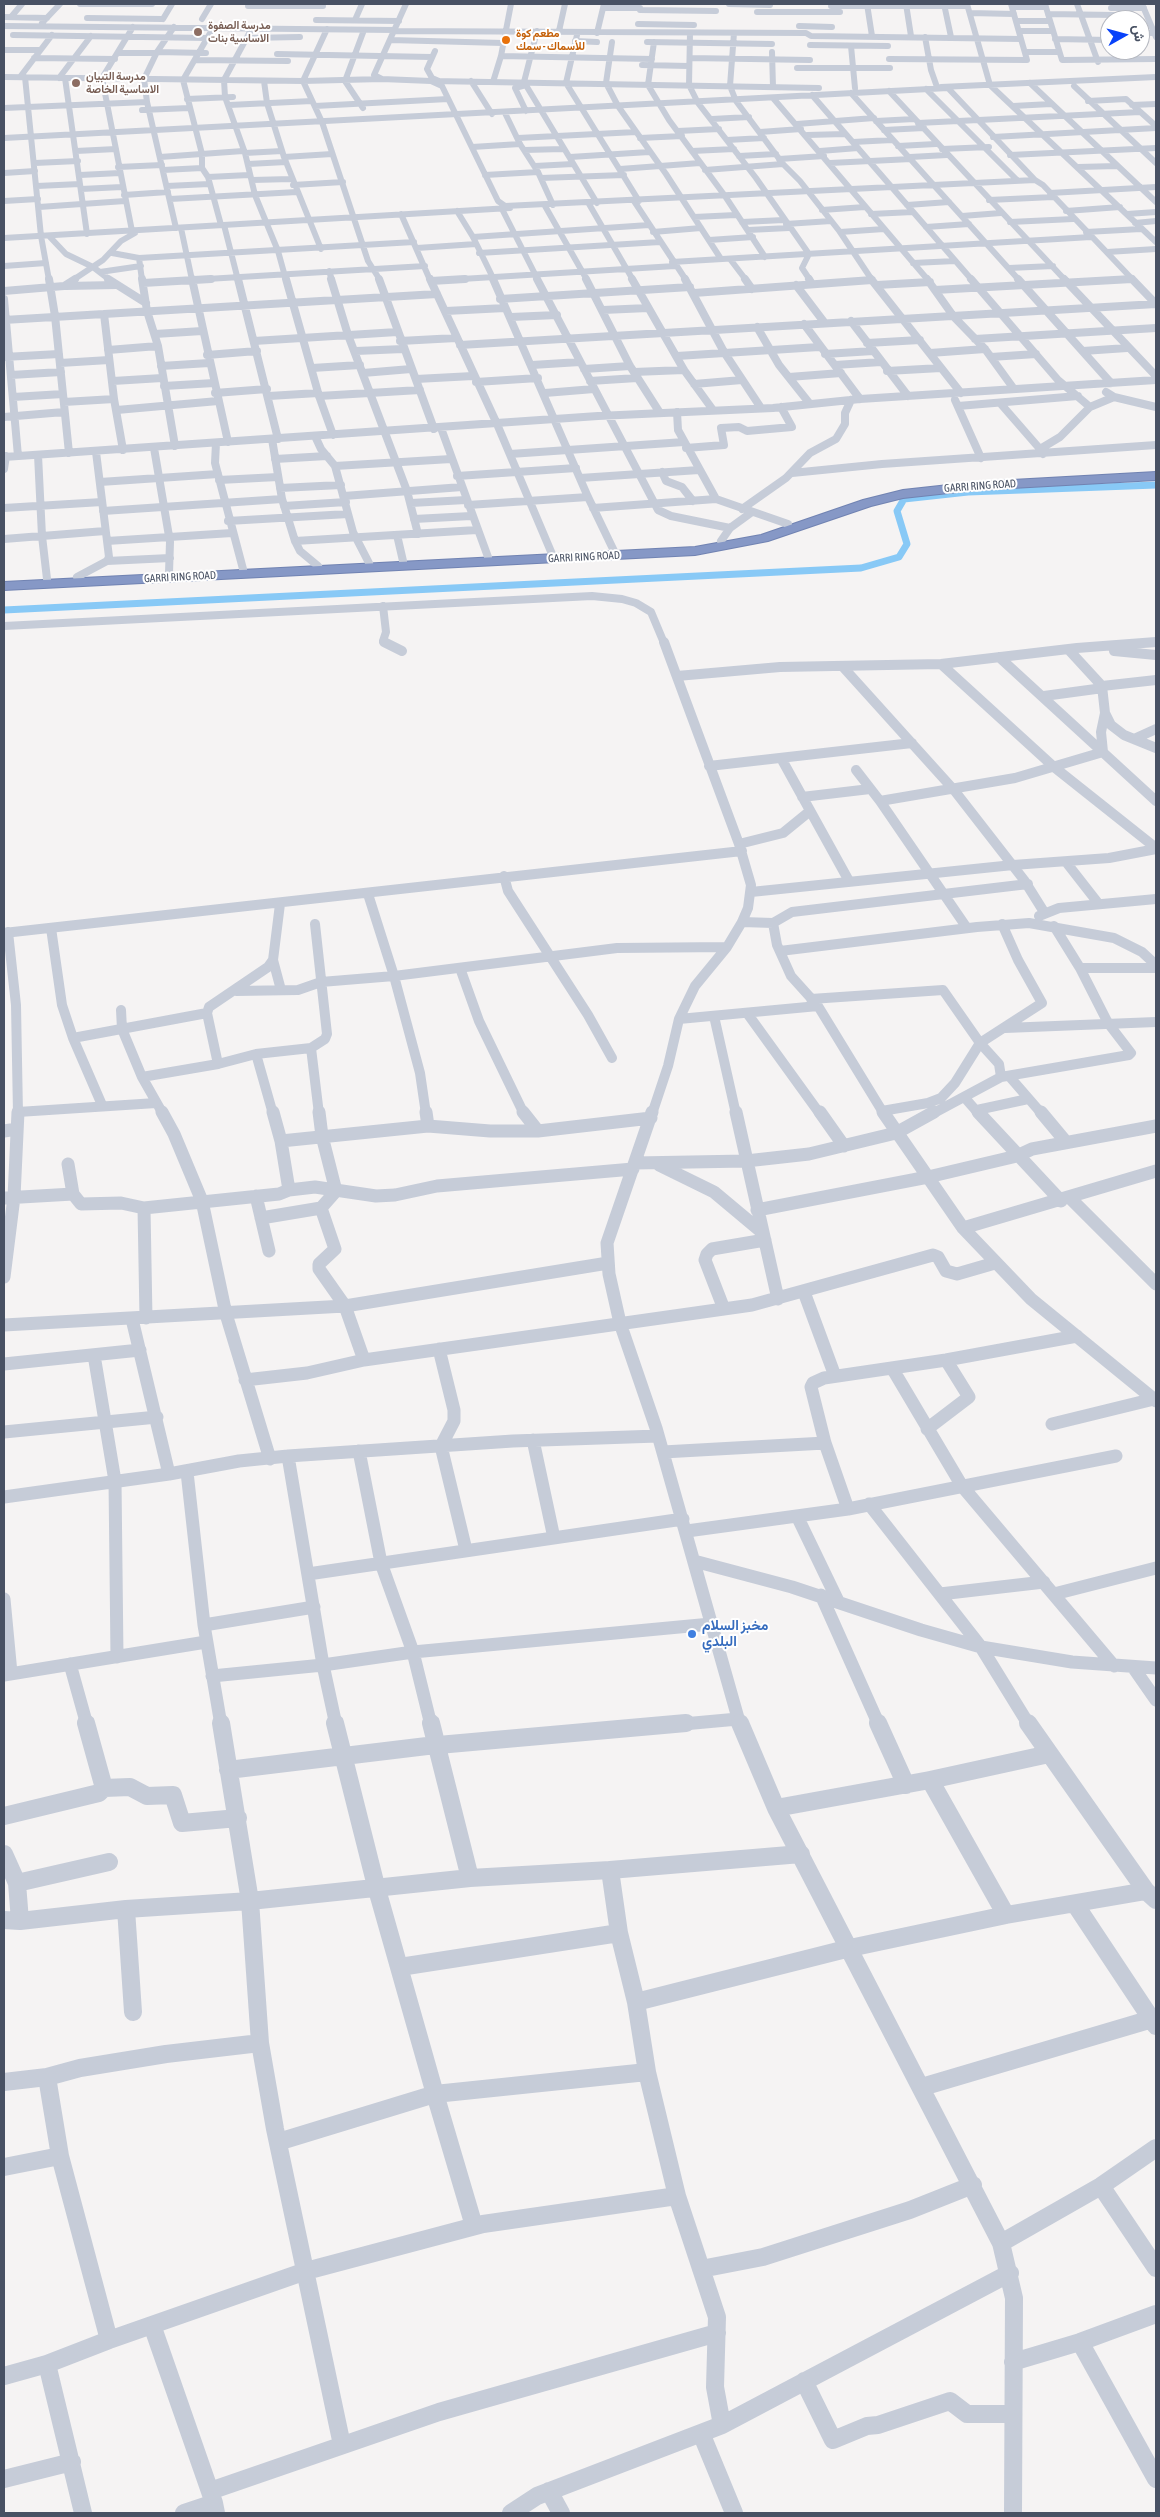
<!DOCTYPE html>
<html>
<head>
<meta charset="utf-8">
<style>
  body { margin:0 }
  #map { position:relative; width:1160px; height:2517px; overflow:hidden; background:#f5f3f3; font-family:"Asap Condensed",Vazirmatn,sans-serif }
  canvas { display:block }
  .frame { position:absolute; inset:0; border:5px solid #485163; pointer-events:none }
  .north { position:absolute; left:1100px; top:10px; width:50px; height:50px; box-sizing:border-box; background:#fff; border:1px solid #b6b9c1; border-radius:50%; rotate:83deg; font-size:14px; font-weight:700; line-height:20px; text-align:center; color:#485163 }
  .north::after { content:''; display:block; margin:auto; width:18px; height:22px; background:#0842fa; clip-path:polygon(50% 0,100% 100%,50% 72%,0 100%) }
</style>
</head>
<body>
<div id="map">
<canvas width="1160" height="2517"></canvas>
<div class="frame"></div>
<div class="north">ش</div>
</div>
<script>
const ctx = document.querySelector('canvas').getContext('2d');
ctx.lineJoin = 'round';
function poly(rows) {
  const path = new Path2D();
  for (const r of rows) {
    path.moveTo(r[0], r[1]);
    for (let i = 2; i < r.length; i += 2) path.lineTo(r[i], r[i + 1]);
  }
  return path;
}
function strokePath(path, color, width, dash) {
  ctx.strokeStyle = color;
  ctx.lineWidth = width;
  ctx.lineCap = dash ? 'butt' : 'round';
  ctx.setLineDash(dash || []);
  ctx.stroke(path);
}
function fillPath(path, color) {
  ctx.fillStyle = color;
  ctx.fill(path, 'evenodd');
}
function write(font, color, halo, rows, align = 'center') {
  ctx.font = font + ' "Asap Condensed",Vazirmatn,sans-serif';
  ctx.lineWidth = 4;
  ctx.setLineDash([]);
  ctx.textBaseline = 'middle';
  ctx.strokeStyle = halo;
  ctx.fillStyle = color;
  for (const [text, x, y, turn = 0] of rows) {
    ctx.save();
    ctx.translate(x, y);
    ctx.rotate((+turn || 0) * Math.PI / 180);
    ctx.textAlign = isNaN(turn) ? turn : align;
    if (halo) ctx.strokeText(text, 0, 0);
    ctx.fillText(text, 0, 0);
    ctx.restore();
  }
}
const canal = poly([
  [4,610,861,568,899,557,907,544,897,511,904,499,968,492,1156,485]
]);
const minorFar4 = poly([
  [80,4,152,4],
  [406,4,374,75,382,79,431,81,442,86,498,201,505,206,1035,180,1043,185,1133,280],
  [729,4,770,5],
  [867,4,872,36],
  [906,4,911,36],
  [944,4,951,37],
  [967,4,990,85,1156,242],
  [1045,4,1062,60,1156,59],
  [1077,4,1098,62],
  [1142,4,1156,37],
  [248,6,323,6],
  [831,6,967,6],
  [1012,7,1046,7],
  [603,8,640,8],
  [1111,8,1144,8],
  [640,10,716,11],
  [757,12,840,12],
  [970,13,1014,14],
  [1048,14,1114,15],
  [4,17,47,18],
  [11,17,22,4],
  [87,18,162,19],
  [163,19,172,4],
  [202,19,211,4],
  [316,20,399,21],
  [355,20,362,4],
  [1016,21,1050,21],
  [42,23,60,4],
  [638,24,694,25],
  [4,26,395,30],
  [799,26,832,27],
  [174,27,157,52,144,79,147,102,176,228],
  [213,28,183,80,202,154,202,168,208,177,221,225],
  [252,28,224,80,225,97,245,153,255,195,278,251,286,280],
  [327,29,303,81,322,122,368,261,380,280],
  [394,31,806,33,811,36,1021,39],
  [537,31,524,82,597,203],
  [559,31,565,4],
  [1019,31,1053,31],
  [597,33,604,4],
  [690,33,689,85,698,103,756,178,809,254,802,268,810,280],
  [734,33,730,86,736,101,783,164,800,181,840,232,872,280],
  [1140,33,1156,33],
  [13,35,207,38],
  [577,35,566,83,639,201],
  [925,37,931,70,937,87],
  [247,38,300,37],
  [1055,39,1110,40],
  [390,40,503,43],
  [575,41,597,42],
  [612,42,606,83,618,106,666,174,721,259],
  [647,42,772,44],
  [654,42,648,85,669,120,725,196,765,257],
  [810,45,888,46],
  [851,46,855,88],
  [4,50,40,50],
  [435,51,427,69,432,78,439,81],
  [157,52,206,53],
  [772,52,773,87],
  [1026,52,1059,52],
  [119,53,156,53],
  [277,54,431,57],
  [501,56,652,59],
  [34,58,115,59],
  [690,58,810,60],
  [889,59,1027,60,1011,4],
  [195,60,288,61],
  [642,65,689,66],
  [797,68,890,68],
  [4,77,303,81,382,79],
  [20,77,52,35],
  [25,77,41,236,49,280],
  [59,78,91,36],
  [65,78,87,234],
  [264,81,267,103,284,157,321,249],
  [434,81,819,88],
  [471,81,492,114],
  [493,82,501,56,511,4],
  [1030,83,1156,202],
  [526,85,515,88,526,111],
  [1074,86,1156,163],
  [941,87,1156,77],
  [947,87,1035,180],
  [926,89,1017,180],
  [889,91,1065,280],
  [851,93,1019,280],
  [812,95,972,280],
  [773,98,928,280],
  [187,99,233,97],
  [1088,101,1126,99,1156,126],
  [229,105,312,101],
  [1132,105,1156,104],
  [315,106,448,99],
  [1013,106,1051,104],
  [4,108,147,102],
  [363,108,345,81,364,30],
  [142,110,189,108],
  [505,113,520,144,538,172,553,205],
  [712,119,749,117],
  [876,121,914,119],
  [918,123,1140,112],
  [797,124,874,118],
  [884,130,924,128],
  [678,131,719,129],
  [760,132,801,129],
  [807,135,845,134],
  [993,137,1156,128],
  [4,138,948,88],
  [518,138,636,132],
  [640,138,682,136],
  [727,140,764,138],
  [853,142,892,140],
  [898,146,936,144],
  [472,147,520,144],
  [942,149,989,147],
  [524,150,563,149],
  [76,151,116,149],
  [692,151,734,149],
  [820,151,858,148],
  [245,153,282,151],
  [1010,155,1156,148],
  [739,156,776,154],
  [160,157,243,151],
  [284,157,332,154],
  [570,157,649,152],
  [910,157,947,155],
  [779,159,824,156],
  [35,163,78,161],
  [830,163,911,159],
  [248,164,286,162],
  [535,166,573,164],
  [118,167,162,165],
  [1078,167,1117,166],
  [620,169,700,163],
  [163,170,202,168],
  [705,170,783,164],
  [4,173,35,171],
  [80,175,120,173],
  [485,175,538,172],
  [208,177,249,175],
  [541,178,624,175],
  [252,180,291,179],
  [293,185,343,182],
  [37,186,80,184],
  [167,186,209,184],
  [81,189,122,187],
  [1050,193,1156,187],
  [124,195,168,192],
  [170,199,297,192],
  [989,200,1053,197],
  [4,201,38,199],
  [634,201,686,280],
  [589,204,633,280],
  [907,205,949,202],
  [545,206,587,280],
  [39,207,125,201],
  [502,209,538,280],
  [822,210,865,207],
  [457,211,473,237,494,280],
  [1066,211,1120,207],
  [401,214,430,280],
  [871,214,913,212],
  [1127,214,1156,212],
  [962,216,1001,213],
  [694,217,736,215],
  [742,222,784,220],
  [1010,222,1073,219],
  [1135,223,1156,221],
  [786,224,831,221],
  [224,225,238,280],
  [926,227,969,224],
  [181,228,192,280],
  [748,230,789,228],
  [132,231,102,78,133,27],
  [653,232,701,228],
  [840,232,884,229],
  [1086,232,1141,229],
  [49,236,66,254,93,267,110,280],
  [473,237,649,225],
  [4,238,510,208],
  [709,240,753,237],
  [417,248,476,244],
  [1107,252,1156,249],
  [112,253,139,258,414,242],
  [479,253,660,242],
  [139,258,142,280],
  [730,259,746,280],
  [672,262,1091,237],
  [913,263,955,261],
  [4,266,46,263],
  [1009,268,1053,266],
  [329,271,332,280],
  [100,272,141,266],
  [73,280,103,260,121,241,135,233],
  [190,280,425,266],
  [445,280,675,266],
  [870,280,872,280],
  [1111,280,1132,279]
]);
const minorFar3 = poly([
  [49,279,55,316,69,453],
  [108,279,146,303],
  [142,279,147,311,158,346,175,446],
  [192,279,228,442],
  [238,279,278,439],
  [286,279,319,396,333,435],
  [331,279,348,335,407,491,418,534],
  [379,279,434,429],
  [430,279,497,424,552,554],
  [493,279,588,497,614,551],
  [537,279,658,510,671,516,730,528],
  [586,279,630,366,660,413],
  [632,279,684,370,713,410],
  [685,279,724,352,761,408],
  [745,279,752,289],
  [809,279,812,284],
  [871,279,961,393],
  [927,279,954,317,985,349,1014,389],
  [971,279,1058,380,1090,407],
  [1018,279,1111,383],
  [1064,279,1156,376],
  [1132,279,1156,304],
  [431,281,465,279],
  [143,283,211,279],
  [796,285,824,322],
  [877,285,930,282],
  [66,286,116,285],
  [935,290,1132,279],
  [4,291,64,286,75,279],
  [694,293,872,280],
  [4,299,18,456],
  [500,299,690,287],
  [603,310,648,308],
  [446,311,505,308],
  [104,314,114,399,123,450],
  [511,317,557,315],
  [4,320,437,294],
  [851,321,908,396],
  [804,324,860,399],
  [757,327,779,365,810,404],
  [155,334,202,331],
  [975,339,1156,328],
  [254,341,397,332],
  [400,341,456,338],
  [867,343,920,340],
  [460,345,1156,304],
  [108,350,158,346],
  [356,351,403,349],
  [1083,351,1127,348],
  [930,353,985,349],
  [825,354,873,351],
  [207,355,257,351],
  [677,356,819,347],
  [4,357,59,354],
  [991,357,1036,354],
  [60,363,109,360],
  [532,365,580,362],
  [835,365,881,362],
  [161,366,209,363],
  [312,368,360,365],
  [584,369,630,366],
  [887,371,941,368],
  [634,372,684,370],
  [363,373,411,369],
  [11,375,61,372],
  [789,377,841,373],
  [416,379,473,376],
  [113,381,162,378],
  [590,381,637,378],
  [476,382,538,378],
  [694,384,742,380],
  [164,386,214,383],
  [1106,392,1114,397,1156,407],
  [215,393,267,389],
  [545,393,594,389],
  [269,396,318,393],
  [319,396,420,390],
  [13,397,63,394],
  [955,400,981,458],
  [64,402,114,399],
  [1000,403,1040,449],
  [958,406,1078,396],
  [117,410,218,401],
  [677,412,678,430,716,499,788,524],
  [4,417,64,412],
  [441,428,488,557],
  [315,436,321,449,335,466,353,532,369,563],
  [272,439,282,499,295,541,300,551,318,566],
  [216,443,215,463,243,569],
  [154,448,170,542,169,573],
  [686,448,724,445,721,428,739,427,747,431,792,427,781,407],
  [510,454,684,442],
  [1043,454,1040,449,1060,437,1090,407,1114,397],
  [38,455,42,536,47,579],
  [4,457,598,416,773,408,860,399,1156,380],
  [275,459,327,456],
  [335,466,451,459],
  [4,469,6,456],
  [662,472,666,481,682,487,693,501],
  [792,473,882,464,1156,445],
  [457,476,576,468],
  [580,478,699,470],
  [219,480,278,477],
  [100,482,218,474],
  [280,488,341,485],
  [344,496,462,487],
  [411,503,466,500],
  [468,505,588,497],
  [284,506,346,502],
  [4,508,102,502],
  [593,508,716,499],
  [742,509,786,478,810,453,836,439,845,424,845,413,851,400],
  [103,511,282,499],
  [414,519,471,516],
  [228,521,348,514],
  [397,535,403,561],
  [4,539,105,531],
  [107,541,232,533],
  [295,541,477,530],
  [721,541,730,528,752,512],
  [107,561,170,558],
  [77,577,107,561,109,557,96,452],
  [383,606,386,632,383,641,385,643],
  [4,626,592,596,622,599,636,603,651,612,664,643],
  [1144,643,1156,642]
]);
const minorFar2 = poly([
  [384,642,402,651],
  [1068,649,1102,686,1105,713,1111,725,1124,735,1156,748],
  [1114,651,1156,655],
  [999,657,1156,801],
  [941,664,1054,767,1156,848],
  [843,667,954,790,1024,880,1044,912],
  [677,676,780,667,941,664,1077,648,1156,642],
  [1102,686,1156,680],
  [1044,696,1103,688],
  [1134,739,1156,729],
  [781,758,849,881],
  [709,766,912,743],
  [856,770,880,801,967,928],
  [802,797,870,789],
  [880,801,1015,778,1103,752,1101,732,1105,713],
  [739,844,783,833,810,811],
  [1066,862,1098,903],
  [504,876,508,891,588,1015,612,1058],
  [751,892,1013,865,1109,858,1156,849],
  [368,894,394,976,420,1073,426,1114],
  [1039,916,1059,908,1156,899],
  [742,922,773,923,777,945,791,976,818,1006,884,1114],
  [773,923,792,912,1028,884],
  [315,924,327,1034,325,1039,311,1048,319,1114],
  [1054,926,1080,968,1156,968],
  [51,928,62,1005,73,1038,102,1105],
  [8,932,16,1005,18,1114],
  [4,933,742,851],
  [780,951,977,927,1029,923,1114,938,1142,952,1156,965],
  [273,960,281,990],
  [460,968,479,1021,524,1114],
  [236,991,298,990,321,982,394,976,617,948,727,947],
  [811,999,943,990,980,1043,999,1064,1001,1077],
  [121,1010,122,1029,142,1077,163,1114],
  [747,1013,820,1114],
  [714,1016,736,1114],
  [679,1019,818,1006],
  [1005,1028,1156,1022],
  [73,1038,207,1013],
  [256,1054,273,1114],
  [218,1064,207,1013,209,1007,268,967,273,960,280,904],
  [1009,1076,1042,1114],
  [142,1077,218,1064,256,1054,311,1048],
  [965,1098,979,1114],
  [977,1110,1028,1099],
  [882,1111,928,1103,941,1098,955,1083,980,1043,1042,1003,1018,960,1002,924],
  [18,1112,156,1103],
  [652,1114,668,1066,679,1019,695,986,727,947,742,922,748,908,751,885,739,844,664,642],
  [932,1114,1001,1077,1129,1055,1131,1053,1108,1023,1080,968]
]);
const minorFar1 = poly([
  [162,1112,174,1134,202,1201,226,1314,270,1459],
  [273,1112,281,1141,289,1190],
  [319,1112,322,1136,336,1191,321,1208,335,1249,319,1264,319,1269,345,1306,364,1360],
  [426,1112,428,1126],
  [523,1112,538,1131],
  [652,1112,607,1243,609,1274,620,1323,656,1428,740,1725],
  [736,1112,778,1299],
  [820,1112,844,1146],
  [883,1112,963,1228,1031,1299,1156,1401],
  [978,1112,1061,1201],
  [1041,1112,1066,1142],
  [4,1131,17,1129],
  [281,1141,428,1126,490,1131,538,1131,651,1118],
  [635,1163,746,1161,809,1154,896,1133,934,1112],
  [68,1164,73,1194,81,1204,121,1203,144,1208,279,1194,289,1190,315,1187,376,1196,395,1195,437,1186,633,1169],
  [659,1165,714,1192,763,1233],
  [256,1196,269,1251],
  [4,1198,73,1194],
  [1070,1198,1156,1284],
  [144,1208,146,1318],
  [757,1210,928,1177,1017,1156,1032,1149,1156,1126],
  [261,1218,321,1208],
  [963,1228,1156,1171],
  [4,1277,14,1197,18,1112],
  [804,1292,835,1376],
  [724,1309,705,1260,707,1254,712,1249,765,1240],
  [132,1319,169,1474],
  [4,1325,345,1306,608,1263],
  [439,1349,454,1410,454,1421,441,1446,466,1550],
  [94,1355,115,1481,117,1657],
  [4,1364,140,1350],
  [892,1368,962,1486,1114,1666],
  [245,1380,307,1373,364,1360,752,1305,933,1255,938,1257,946,1271,957,1274,995,1263],
  [1052,1424,1154,1399],
  [927,1429,969,1397,946,1360],
  [4,1432,157,1417],
  [533,1440,554,1538],
  [359,1451,381,1563,413,1652,431,1725],
  [663,1452,825,1443],
  [288,1456,323,1665,336,1725],
  [187,1472,204,1625],
  [4,1497,169,1474,239,1461,288,1456,513,1441,658,1436],
  [869,1504,981,1647,1029,1725],
  [848,1509,825,1443,811,1387,813,1383,824,1378,946,1360,1077,1336],
  [797,1516,838,1601],
  [687,1531,848,1509,1116,1456],
  [694,1561,792,1587,921,1630,981,1647,1072,1662,1156,1668],
  [308,1574,683,1519],
  [940,1594,1044,1582],
  [1054,1594,1156,1568],
  [821,1595,879,1725],
  [4,1599,11,1673],
  [70,1664,87,1725],
  [1133,1667,1156,1700],
  [4,1675,206,1642],
  [212,1676,323,1665,413,1652,711,1624],
  [221,1725,204,1625,314,1607],
  [672,1725,738,1719]
]);
const minor = poly([
  [221,1723,250,1901,260,2043,275,2129,342,2445],
  [335,1723,376,1886,435,2094,647,2072,636,2002,619,1933,610,1870],
  [431,1723,470,1878],
  [740,1723,776,1808,1001,2243,1014,2298,1013,2513],
  [878,1723,906,1785],
  [1028,1723,1146,1891,1156,1900],
  [228,1770,427,1746,686,1723],
  [930,1780,1006,1915],
  [104,1788,130,1787,147,1796,173,1795,182,1823,238,1818],
  [776,1808,930,1780,1049,1754],
  [4,1816,99,1793,104,1788,86,1723],
  [4,1854,17,1883,20,1921],
  [17,1883,109,1862],
  [1075,1904,1156,2026],
  [126,1909,133,2012],
  [4,1920,20,1921,126,1909,250,1901,470,1878,610,1870,801,1854],
  [400,1967,619,1933],
  [636,2002,850,1948,1006,1915,1146,1891],
  [4,2082,47,2077,80,2068,166,2054,260,2043],
  [922,2087,1152,2019],
  [278,2142,435,2094,474,2226],
  [4,2167,60,2156],
  [1101,2186,1156,2268],
  [1001,2243,1101,2186,1156,2148],
  [701,2269,763,2257,910,2210,973,2185],
  [152,2325,214,2503],
  [109,2340,306,2271,483,2224,677,2196],
  [1080,2342,1156,2479],
  [1013,2362,1080,2342,1156,2314],
  [47,2364,83,2513],
  [4,2376,47,2364,109,2340,60,2156,47,2077],
  [804,2381,833,2440,867,2426,878,2425,950,2401,967,2414,1012,2414],
  [722,2425,1010,2273],
  [701,2433,734,2513],
  [4,2479,72,2462],
  [210,2491,439,2412,717,2333],
  [549,2491,561,2513],
  [184,2513,214,2503,216,2513],
  [511,2513,537,2496,722,2425,715,2387,717,2317,677,2196,647,2072]
]);
const highway = poly([
  [1156,472,1156,480,976,490,903,498,871,506,768,541,695,555,4,590,4,582,695,547,761,535,863,500,903,490,976,482,1156,472]
]);
const markers = [
  [198,32,5,"#8d6e63"],
  [506,40,5,"#e8710a"],
  [76,83,5,"#8d6e63"],
  [692,1634,5,"#3f7fe0"]
];
const farEducationnames = [
  ["مدرسة الصفوة",208,26],
  ["الاساسية بنات",208,39],
  ["مدرسة التبيان",86,77],
  ["الاساسية الخاصة",86,90]
];
const farFoodnames = [
  ["مطعم كوة",516,34],
  ["للأسماك - سمك",516,47]
];
const farStreetnames = [
  ["GARRI RING ROAD",980,486,-4],
  ["GARRI RING ROAD",584,557,-3],
  ["GARRI RING ROAD",180,577,-3]
];
const shopNames = [
  ["مخبز السلام",702,1626],
  ["البلدي",702,1642]
];
strokePath(canal, '#88c9f6', 7);
strokePath(highway, '#7183b2', 2);
strokePath(minorFar4, '#c6ccd8', 6);
strokePath(minorFar3, '#c6ccd8', 8);
strokePath(minorFar2, '#c6ccd8', 10);
strokePath(minorFar1, '#c6ccd8', 13);
strokePath(minor, '#c6ccd8', 18);
fillPath(highway, '#8698c6');
for (const [x, y, r, color] of markers) {
  const dot = new Path2D();
  dot.arc(x, y, r, 0, 2 * Math.PI);
  ctx.fillStyle = color;
  ctx.fill(dot);
  strokePath(dot, '#fff', 2);
}
write('bold 11px', '#785e54', '#fff', farEducationnames, 'left');
write('bold 11px', '#c56008', '#fff', farFoodnames, 'left');
write('11px', '#485163', '#fff', farStreetnames);
write('bold 14px', '#366cbe', '#fff', shopNames, 'left');
</script>
</body>
</html>
